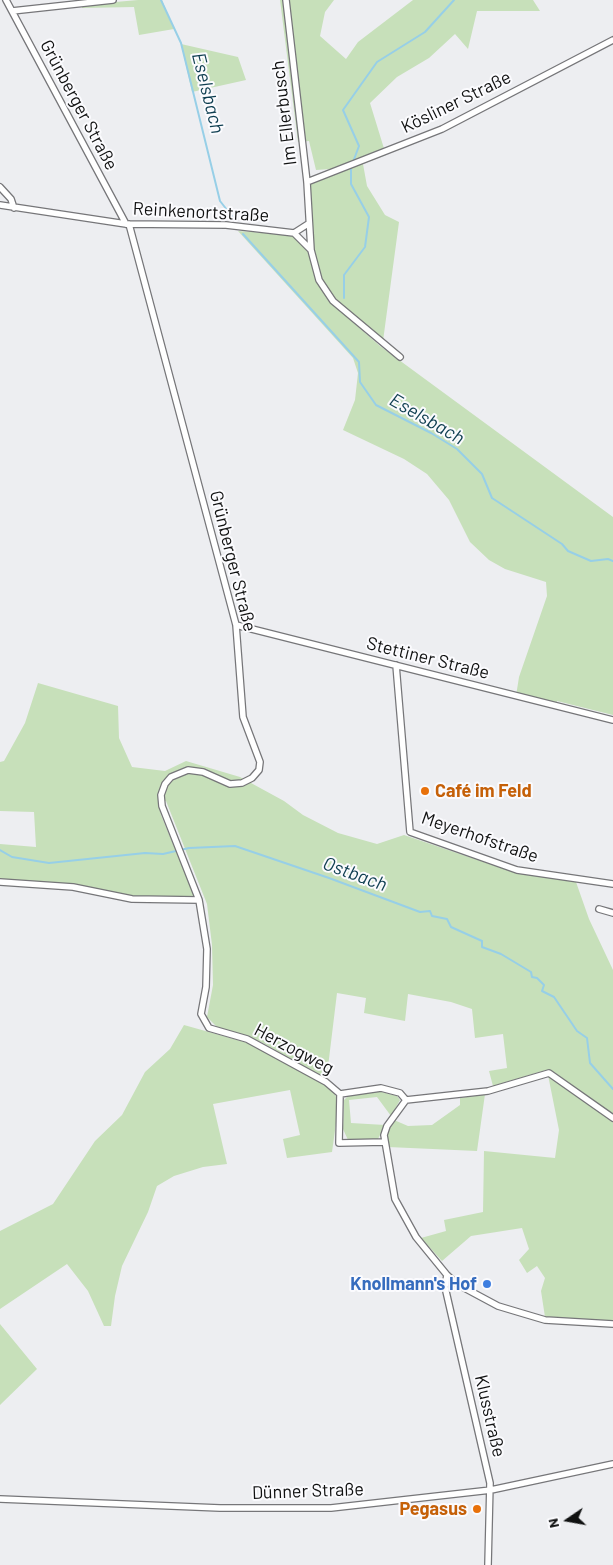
<!DOCTYPE html>
<html>
<head>
<meta charset="utf-8">
<style>
  body { margin:0 }
  #map { position:relative; width:613px; height:1565px; overflow:hidden; background:#edeef1; font-family:Barlow,sans-serif }
  canvas { display:block }
  .north { position:absolute; left:543px; top:1495px; width:50px; height:50px; -webkit-text-stroke:4px #fbfbfe; paint-order:stroke; rotate:258deg; font-size:14px; font-weight:700; line-height:20px; text-align:center; color:#101111 }
  .north::after { content:''; display:block; margin:auto; width:18px; height:22px; background:#101111; clip-path:polygon(50% 0,100% 100%,50% 72%,0 100%) }
</style>
</head>
<body>
<div id="map">
<canvas width="613" height="1565"></canvas>
<div class="north">N</div>
</div>
<script>
const ctx = document.querySelector('canvas').getContext('2d');
ctx.lineJoin = 'round';
function fillPath(path, color) {
  ctx.fillStyle = color;
  ctx.fill(path, 'evenodd');
}
function poly(rows) {
  const path = new Path2D();
  for (const r of rows) {
    path.moveTo(r[0], r[1]);
    for (let i = 2; i < r.length; i += 2) path.lineTo(r[i], r[i + 1]);
  }
  return path;
}
function strokePath(path, color, width, dash) {
  ctx.strokeStyle = color;
  ctx.lineWidth = width;
  ctx.lineCap = dash ? 'butt' : 'round';
  ctx.setLineDash(dash || []);
  ctx.stroke(path);
}
function write(font, color, halo, rows, align = 'center') {
  ctx.font = font + ' Barlow,sans-serif';
  ctx.lineWidth = 4;
  ctx.setLineDash([]);
  ctx.textBaseline = 'middle';
  ctx.strokeStyle = halo;
  ctx.fillStyle = color;
  for (const [text, x, y, turn = 0] of rows) {
    ctx.save();
    ctx.translate(x, y);
    ctx.rotate((+turn || 0) * Math.PI / 180);
    ctx.textAlign = isNaN(turn) ? turn : align;
    if (halo) ctx.strokeText(text, 0, 0);
    ctx.fillText(text, 0, 0);
    ctx.restore();
  }
}
const green = poly([
  [138,0,162,0,174,29,139,35,134,7,82,8,82,5],
  [280,0,334,0,325,12,320,36,346,59,358,42,413,0,533,0,540,11,477,11,468,49,455,34,429,58,397,77,370,103,386,155,363,164,367,186,385,215,399,222,383,341,334,299,322,279,313,250,309,184,345,168,316,170,309,141,298,142],
  [181,44,238,57,246,80,192,92],
  [238,231,293,235,308,252,317,281,331,303,380,346,613,517,613,715,557,701,556,706,516,696,519,677,547,596,546,582,505,569,489,560,470,542,449,500,427,474,404,459,343,430,355,400,358,373,353,358],
  [38,683,118,706,119,738,132,767,165,771,186,761,240,777,284,801,303,815,338,833,377,844,404,835,516,873,576,882,589,919,613,970,613,1115,554,1072,546,1070,493,1086,489,1071,507,1068,503,1034,475,1038,472,1009,451,1002,408,994,405,1021,364,1013,366,998,337,993,327,1075,323,1077,261,1042,218,1028,207,1017,213,985,212,945,207,904,166,801,158,802,161,815,194,895,191,903,126,901,73,889,0,884,0,844,36,847,34,812,0,811,0,762,4,761,25,723],
  [184,1025,248,1043,331,1088,339,1102,332,1152,287,1158,283,1139,300,1135,290,1090,213,1104,227,1164,203,1167,174,1176,157,1186,148,1212,122,1266,115,1296,111,1326,104,1326,88,1291,67,1264,0,1309,0,1231,53,1204,95,1141,122,1115,145,1072,170,1049],
  [548,1075,613,1120,613,1321,545,1317,541,1291,545,1278,537,1266,527,1273,519,1260,529,1249,522,1228,471,1236,442,1261,421,1238,446,1231,444,1220,483,1212,484,1151,555,1158,559,1130],
  [378,1091,397,1096,400,1100,391,1116,377,1097,349,1100,351,1123,385,1125,378,1139,348,1140,343,1129,344,1100,349,1095],
  [485,1094,477,1151,388,1147,387,1133,394,1120,408,1126,432,1125,460,1105,460,1098],
  [0,1324,37,1369,0,1405]
]);
const stream = poly([
  [161,0,181,43,220,201,235,220],
  [353,162,359,146,343,110,377,62,425,32,454,0],
  [243,234,359,362,360,382,376,405,431,433,457,449,482,474,492,498,562,544,568,551,591,561,608,559,613,561],
  [344,298,344,275,365,247,369,217,351,184,351,167],
  [0,850,12,857,49,863,145,853,163,854,189,848,235,846,329,878,420,912,430,911,432,916,447,919,451,927,482,941,482,947,501,954,531,972,532,977,537,978,544,985,542,991,554,997,577,1031,587,1038,590,1063,613,1089]
]);
const minor = poly([
  [6,0,126,224],
  [286,0,307,182,311,250],
  [12,11,113,0],
  [307,182,442,129,613,40],
  [0,187,11,199,14,208],
  [0,205,126,224,226,225,294,233,311,250,319,280,333,301,400,357],
  [129,224,236,625,243,717,260,762,259,770,252,778,242,783,230,784,203,772,188,770,171,777,165,784,161,795,162,806,199,900],
  [294,233,308,224],
  [236,625,613,720],
  [396,665,410,832,517,870,613,884],
  [0,882,73,887,132,899,199,900,207,949,206,987,201,1014,209,1028,247,1039,326,1082,340,1094,381,1088,400,1093,406,1100],
  [599,909,613,913],
  [340,1094,339,1143,384,1142],
  [406,1100,387,1126,384,1135,395,1199,416,1237,447,1275,457,1284,498,1306,518,1312,545,1320,613,1324],
  [406,1100,488,1091,549,1073,613,1118],
  [447,1275,445,1287,490,1483,488,1565],
  [0,1499,220,1508,331,1508,491,1490,613,1464]
]);
const markers = [
  [425,791,5,"#e8710a"],
  [487,1284,5,"#3f7fe0"],
  [477,1509,5,"#e8710a"]
];
const streetNames = [
  ["Kösliner Straße",456,102,-26],
  ["Grünberger Straße",79,105,62],
  ["Im Ellerbusch",284,113,-97],
  ["Reinkenortstraße",201,212,3],
  ["Grünberger Straße",233,561,76],
  ["Stettiner Straße",428,658,14],
  ["Meyerhofstraße",480,837,19],
  ["Herzogweg",294,1049,28],
  ["Klusstraße",490,1416,77],
  ["Dünner Straße",308,1491,-2]
];
const foodNames = [
  ["Café im Feld",435,791],
  ["Pegasus",467,1509,"right"]
];
const shopNames = [
  ["Knollmann's Hof",477,1284]
];
const waterNames = [
  ["Eselsbach",208,93,76],
  ["Eselsbach",427,419,30],
  ["Ostbach",355,874,20]
];
fillPath(green, '#c7e0ba');
strokePath(stream, '#97cfe7', 2);
strokePath(minor, '#767679', 8);
strokePath(minor, '#fff', 5.5);
for (const [x, y, r, color] of markers) {
  const dot = new Path2D();
  dot.arc(x, y, r, 0, 2 * Math.PI);
  ctx.fillStyle = color;
  ctx.fill(dot);
  strokePath(dot, '#fbfbfe', 2);
}
write('18px', '#101111', '#fbfbfe', streetNames);
write('bold 18px', '#c56008', '#fbfbfe', foodNames, 'left');
write('bold 18px', '#366cbe', '#fbfbfe', shopNames, 'right');
write('italic 19px', '#0e3e50', '#fbfbfe', waterNames);
</script>
</body>
</html>
